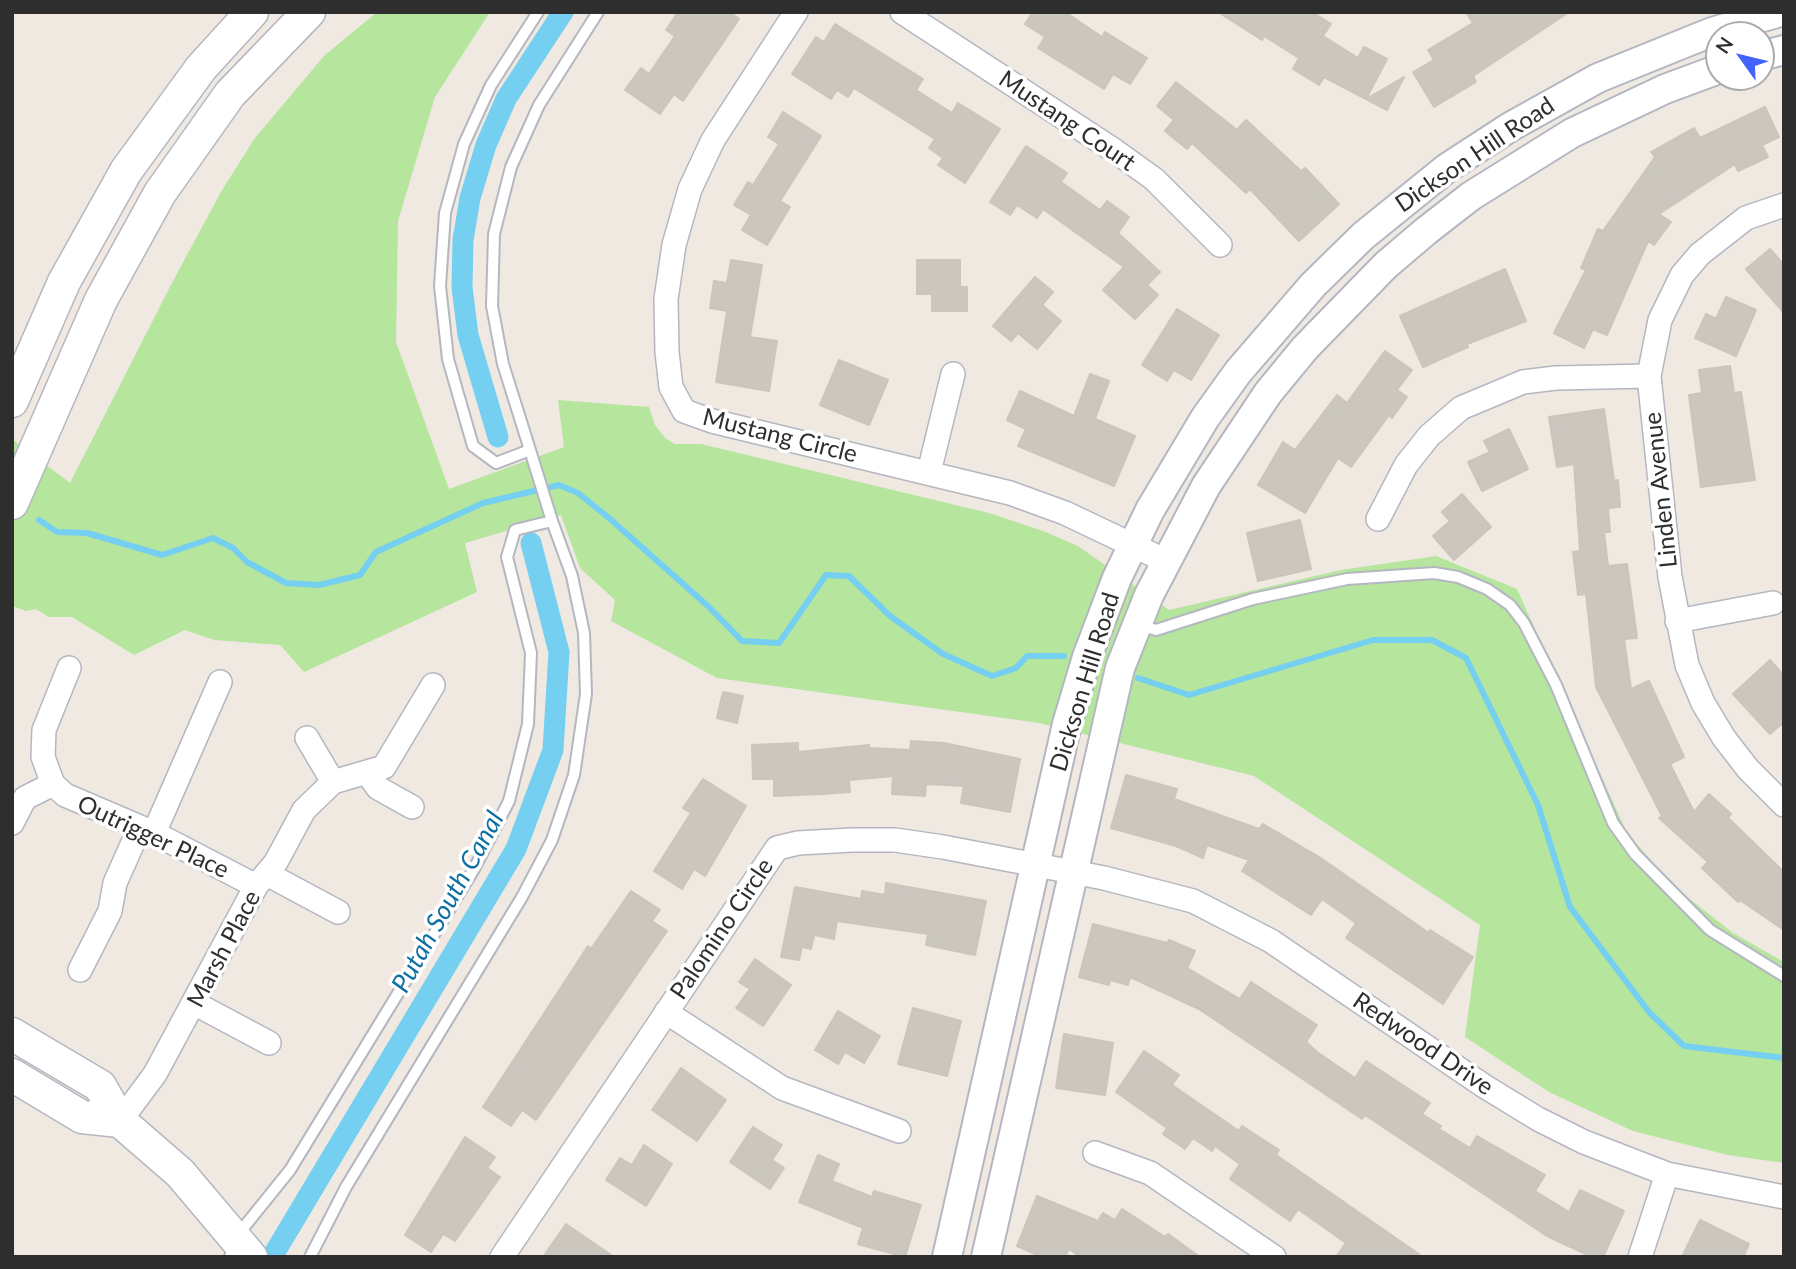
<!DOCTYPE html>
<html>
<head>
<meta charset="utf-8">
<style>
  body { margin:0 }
  #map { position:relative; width:1796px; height:1269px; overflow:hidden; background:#efe9e1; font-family:Lato,sans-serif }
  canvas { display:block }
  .frame { position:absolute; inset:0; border:14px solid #2e2e2e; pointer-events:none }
  .north { position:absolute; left:1705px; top:21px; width:70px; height:70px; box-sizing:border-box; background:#fff; border:2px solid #ababab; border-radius:50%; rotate:304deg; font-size:19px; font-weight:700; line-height:28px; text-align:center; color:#2e2e2e }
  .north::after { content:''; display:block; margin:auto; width:24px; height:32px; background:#4264fb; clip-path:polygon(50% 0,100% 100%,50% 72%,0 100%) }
</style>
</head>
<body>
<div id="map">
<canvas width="1796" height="1269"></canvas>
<div class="frame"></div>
<div class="north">N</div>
</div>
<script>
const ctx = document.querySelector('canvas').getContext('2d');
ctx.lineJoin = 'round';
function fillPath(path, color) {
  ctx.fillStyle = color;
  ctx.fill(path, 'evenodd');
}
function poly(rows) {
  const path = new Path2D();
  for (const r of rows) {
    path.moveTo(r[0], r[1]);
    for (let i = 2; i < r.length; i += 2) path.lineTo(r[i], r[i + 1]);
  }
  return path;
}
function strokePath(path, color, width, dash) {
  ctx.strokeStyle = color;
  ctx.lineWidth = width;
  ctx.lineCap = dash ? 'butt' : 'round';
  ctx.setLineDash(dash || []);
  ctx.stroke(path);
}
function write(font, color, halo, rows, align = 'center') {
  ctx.font = font + ' Lato,sans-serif';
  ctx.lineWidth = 7;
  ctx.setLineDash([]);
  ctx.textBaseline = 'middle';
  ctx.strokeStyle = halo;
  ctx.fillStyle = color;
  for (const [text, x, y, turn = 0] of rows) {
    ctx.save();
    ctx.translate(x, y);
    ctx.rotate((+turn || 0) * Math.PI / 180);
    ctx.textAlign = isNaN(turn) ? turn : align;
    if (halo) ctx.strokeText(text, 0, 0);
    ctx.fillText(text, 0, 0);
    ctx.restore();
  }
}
const green = poly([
  [377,12,490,12,435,97,398,221,396,342,449,489,564,447,558,400,649,407,655,425,665,438,675,444,701,444,989,513,1043,531,1078,546,1169,610,1341,570,1436,556,1517,589,1626,831,1672,885,1733,933,1784,962,1784,1163,1728,1155,1633,1131,1549,1092,1465,1037,1480,925,1254,776,1039,723,717,678,611,621,615,600,580,568,561,515,465,543,477,592,304,672,280,645,214,640,185,630,134,655,72,617,49,617,36,609,26,611,12,606,12,439,70,483,173,281,222,190,255,138,324,56]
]);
const stream = poly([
  [39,520,57,532,87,533,162,555,213,538,233,548,247,562,286,583,319,585,360,575,376,552,483,503,559,485,578,493,609,518,709,607,742,641,779,643,826,575,849,576,890,616,943,654,992,676,1016,668,1027,656,1064,656],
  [1138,678,1189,695,1373,640,1432,640,1466,658,1538,805,1570,907,1649,1012,1684,1046,1784,1058]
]);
const canal = poly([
  [498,437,468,335,462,287,463,240,470,198,486,145,506,99,563,12],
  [272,1257,516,849,553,750,559,652,531,543]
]);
const building = poly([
  [678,12,729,12,739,19,683,101,674,94,660,114,625,90,641,68,649,74,675,36,666,30,678,12],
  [1033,12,1065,12,1102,37,1105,32,1147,58,1130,84,1113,74,1104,89,1038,48,1045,37,1025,24,1033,12],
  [1218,12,1312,12,1331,24,1323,36,1358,58,1364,47,1387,59,1366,99,1324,77,1319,85,1293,69,1299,58,1264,36,1262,40,1218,12],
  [1466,12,1569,12,1473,76,1476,82,1434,107,1413,72,1434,60,1428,50,1473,23,1466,12],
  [835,24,923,79,916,90,952,113,958,103,1000,129,965,183,938,165,943,158,929,148,935,139,854,88,848,97,837,90,831,99,792,74,816,37,824,42,835,24],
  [1404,77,1387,110,1366,99,1404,77],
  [1176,82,1237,130,1246,120,1301,171,1305,168,1339,204,1299,241,1250,189,1246,193,1192,143,1187,149,1165,131,1174,120,1157,106,1176,82],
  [1765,107,1779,137,1762,145,1768,157,1738,171,1735,164,1659,214,1671,222,1654,245,1648,241,1607,335,1593,329,1584,348,1554,333,1586,270,1581,268,1598,229,1603,231,1655,157,1651,152,1694,128,1700,138,1765,107],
  [783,112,821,136,780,201,790,207,767,245,742,230,751,215,734,205,748,182,753,185,779,144,768,137,783,112],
  [1026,146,1067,173,1061,182,1100,210,1107,201,1129,217,1118,233,1160,272,1147,285,1158,295,1135,319,1103,290,1124,267,1043,209,1037,218,1017,205,1010,215,990,202,1026,146],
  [1770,249,1784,265,1784,313,1746,269,1770,249],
  [731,260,762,265,750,337,777,341,769,391,716,382,727,311,710,308,714,281,727,283,731,260],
  [917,260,960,260,960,287,967,287,967,311,932,311,932,294,917,294,917,260],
  [1505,269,1526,321,1467,344,1468,347,1423,367,1400,316,1505,269],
  [1035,277,1053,292,1042,305,1061,321,1037,349,1018,333,1011,341,993,326,1035,277],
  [1726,297,1756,310,1736,356,1695,338,1706,314,1716,319,1726,297],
  [1177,309,1219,335,1191,380,1174,370,1167,381,1142,365,1177,309],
  [1385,351,1412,370,1397,390,1407,397,1392,418,1389,415,1351,467,1338,458,1305,513,1258,485,1283,442,1295,450,1337,395,1347,403,1385,351],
  [839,360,888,380,869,425,820,405,839,360],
  [1730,366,1734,393,1741,392,1755,480,1701,487,1689,395,1702,393,1699,370,1730,366],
  [1090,374,1109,381,1095,419,1135,436,1114,486,1018,446,1026,429,1007,420,1020,391,1074,416,1090,374],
  [1604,409,1614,481,1618,480,1620,507,1608,508,1610,532,1604,532,1608,566,1627,564,1637,638,1624,639,1631,689,1649,681,1684,757,1670,764,1694,812,1709,794,1731,814,1728,818,1784,872,1784,930,1740,900,1738,902,1702,868,1708,862,1659,818,1662,816,1596,687,1586,594,1578,595,1573,552,1580,551,1574,464,1557,467,1549,417,1604,409],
  [1509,429,1528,469,1482,491,1468,462,1490,452,1484,441,1509,429],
  [1462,494,1491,527,1454,560,1433,536,1450,521,1442,512,1462,494],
  [1300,520,1311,569,1258,581,1247,533,1300,520],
  [1770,660,1784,676,1784,722,1770,734,1733,694,1770,660],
  [723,692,743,696,737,723,717,718,723,692],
  [911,741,944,743,1020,759,1010,812,961,803,964,786,926,784,925,796,892,794,893,776,849,780,850,792,823,794,774,796,774,779,753,779,752,745,798,743,798,752,869,745,869,748,910,750,911,741],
  [1126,775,1177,789,1174,799,1259,829,1263,824,1319,857,1429,933,1430,930,1473,957,1443,1004,1346,938,1356,923,1322,899,1311,915,1242,871,1249,860,1207,845,1203,858,1176,846,1111,828,1126,775],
  [703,779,746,806,705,876,694,869,682,889,654,871,691,813,683,808,703,779],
  [886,883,986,901,975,955,926,945,928,934,837,921,834,939,814,935,811,949,802,947,799,960,781,957,795,887,861,899,862,891,885,895,886,883],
  [631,891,660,910,652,921,667,931,536,1120,522,1110,511,1126,483,1107,588,946,591,949,631,891],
  [1093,924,1167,943,1169,940,1195,951,1187,968,1240,999,1251,982,1317,1025,1306,1042,1317,1052,1355,1078,1366,1061,1430,1103,1422,1114,1441,1126,1439,1129,1470,1148,1477,1136,1545,1175,1535,1191,1569,1212,1580,1190,1624,1211,1603,1257,1592,1257,1547,1236,1365,1115,1362,1119,1199,1009,1130,977,1128,985,1110,980,1109,985,1079,977,1093,924],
  [755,959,791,985,763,1026,736,1008,750,989,739,982,755,959],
  [913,1008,961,1021,947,1076,898,1064,913,1008],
  [838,1011,880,1036,864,1063,845,1052,838,1064,815,1050,838,1011],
  [1064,1034,1113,1043,1105,1095,1056,1088,1064,1034],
  [1144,1051,1179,1075,1172,1085,1239,1131,1242,1126,1279,1150,1276,1155,1423,1257,1336,1257,1346,1243,1298,1209,1290,1221,1230,1179,1240,1164,1215,1146,1212,1151,1193,1138,1185,1149,1163,1134,1167,1128,1116,1092,1144,1051],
  [681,1068,726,1100,697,1141,652,1110,681,1068],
  [753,1127,782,1145,772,1160,784,1168,770,1189,730,1162,753,1127],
  [465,1137,495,1157,487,1168,500,1177,455,1241,443,1234,431,1252,405,1235,465,1137],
  [644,1145,672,1164,646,1206,606,1180,620,1158,632,1165,644,1145],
  [818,1155,839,1164,832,1181,872,1197,874,1191,921,1205,905,1257,858,1244,863,1228,799,1202,818,1155],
  [1037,1196,1098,1221,1103,1213,1115,1220,1122,1209,1165,1237,1168,1234,1200,1257,1081,1257,1069,1249,1065,1257,1042,1257,1017,1246,1037,1196],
  [1700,1220,1749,1244,1743,1257,1682,1257,1700,1220],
  [566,1224,614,1257,543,1257,566,1224]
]);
const service = poly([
  [530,450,503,364,492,306,494,234,511,167,539,105,598,12],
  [1139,625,1156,630,1253,599,1347,579,1434,573,1458,577,1487,589,1510,605,1524,623,1556,685,1613,823,1635,854,1710,930,1784,976],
  [230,1257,236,1237,290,1170,474,869,509,801,528,724,531,653,507,557,515,530,552,521,530,450,496,463,473,446,448,359,440,286,445,213,464,144,491,85,538,12],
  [310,1257,346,1187,522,897,552,840,574,775,586,694,584,633,572,576,552,521]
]);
const minor = poly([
  [796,12,713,140,690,189,674,245,666,299,667,352,671,387,684,411,712,421,1010,493,1065,513,1166,561],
  [902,12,1115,151,1154,179,1220,245],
  [1784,205,1746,218,1700,254,1682,275,1660,320,1649,376,1670,577,1687,665,1703,703,1724,738,1748,769,1784,805],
  [929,472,953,374],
  [1378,519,1406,465,1429,436,1461,408,1523,382,1556,378,1649,376],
  [1677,621,1773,603],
  [69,668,44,730,43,757,53,784,65,795,154,833,256,886],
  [307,738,333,782],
  [367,773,378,788,412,807],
  [12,823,25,798,53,784],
  [154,833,220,682],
  [267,874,338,912],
  [80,970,110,911,115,883,140,827],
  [194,1003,269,1043],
  [666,1012,782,1088,899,1131],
  [120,1121,155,1074,256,886,276,862,304,810,333,782,384,767,433,685],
  [1095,1153,1150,1173,1274,1257],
  [502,1257,777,848,798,843,852,840,895,840,943,847,1104,878,1193,901,1271,941,1484,1086,1538,1119,1584,1142,1667,1174,1784,1197],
  [1640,1257,1667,1174]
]);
const tertiary = poly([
  [1761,56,1784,50],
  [947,1257,1067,724,1087,657,1117,578,1150,510,1205,418,1238,372,1313,285,1363,236,1447,168,1510,127,1598,78,1712,32,1780,12],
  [986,1257,1120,668,1149,595,1206,486,1268,393,1305,348,1386,265,1426,231,1471,196,1572,133,1665,89,1719,69]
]);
const secondary = poly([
  [12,401,64,282,126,171,201,68,252,12],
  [12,503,101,300,160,193,230,94,309,12],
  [12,1034,100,1086,120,1121,180,1173,251,1257],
  [12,1075,82,1117,120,1121]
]);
const streetNames = [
  ["Mustang Court",1067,121,34],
  ["Dickson Hill Road",1475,155,-34],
  ["Mustang Circle",780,436,14],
  ["Linden Avenue",1661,490,-96],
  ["Dickson Hill Road",1085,682,-73],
  ["Outrigger Place",153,837,25],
  ["Palomino Circle",722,929,-56],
  ["Marsh Place",224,949,-62],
  ["Redwood Drive",1423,1044,34]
];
const waterNames = [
  ["Putah South Canal",448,902,-61]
];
fillPath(green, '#b6e59e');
strokePath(stream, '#75cff0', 6);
strokePath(canal, '#75cff0', 21);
fillPath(building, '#cbc7bf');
strokePath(building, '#cbc5ba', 2);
strokePath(service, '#b4b7c1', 14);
strokePath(minor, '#b4b7c1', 26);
strokePath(tertiary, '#b4b7c1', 32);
strokePath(secondary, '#b4b7c1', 35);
strokePath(service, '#fff', 10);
strokePath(minor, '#fff', 23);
strokePath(tertiary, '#fff', 28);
strokePath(secondary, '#fff', 32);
write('24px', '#2e2e2e', '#fff', streetNames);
write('italic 26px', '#0d6fa3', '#fff', waterNames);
</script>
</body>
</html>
